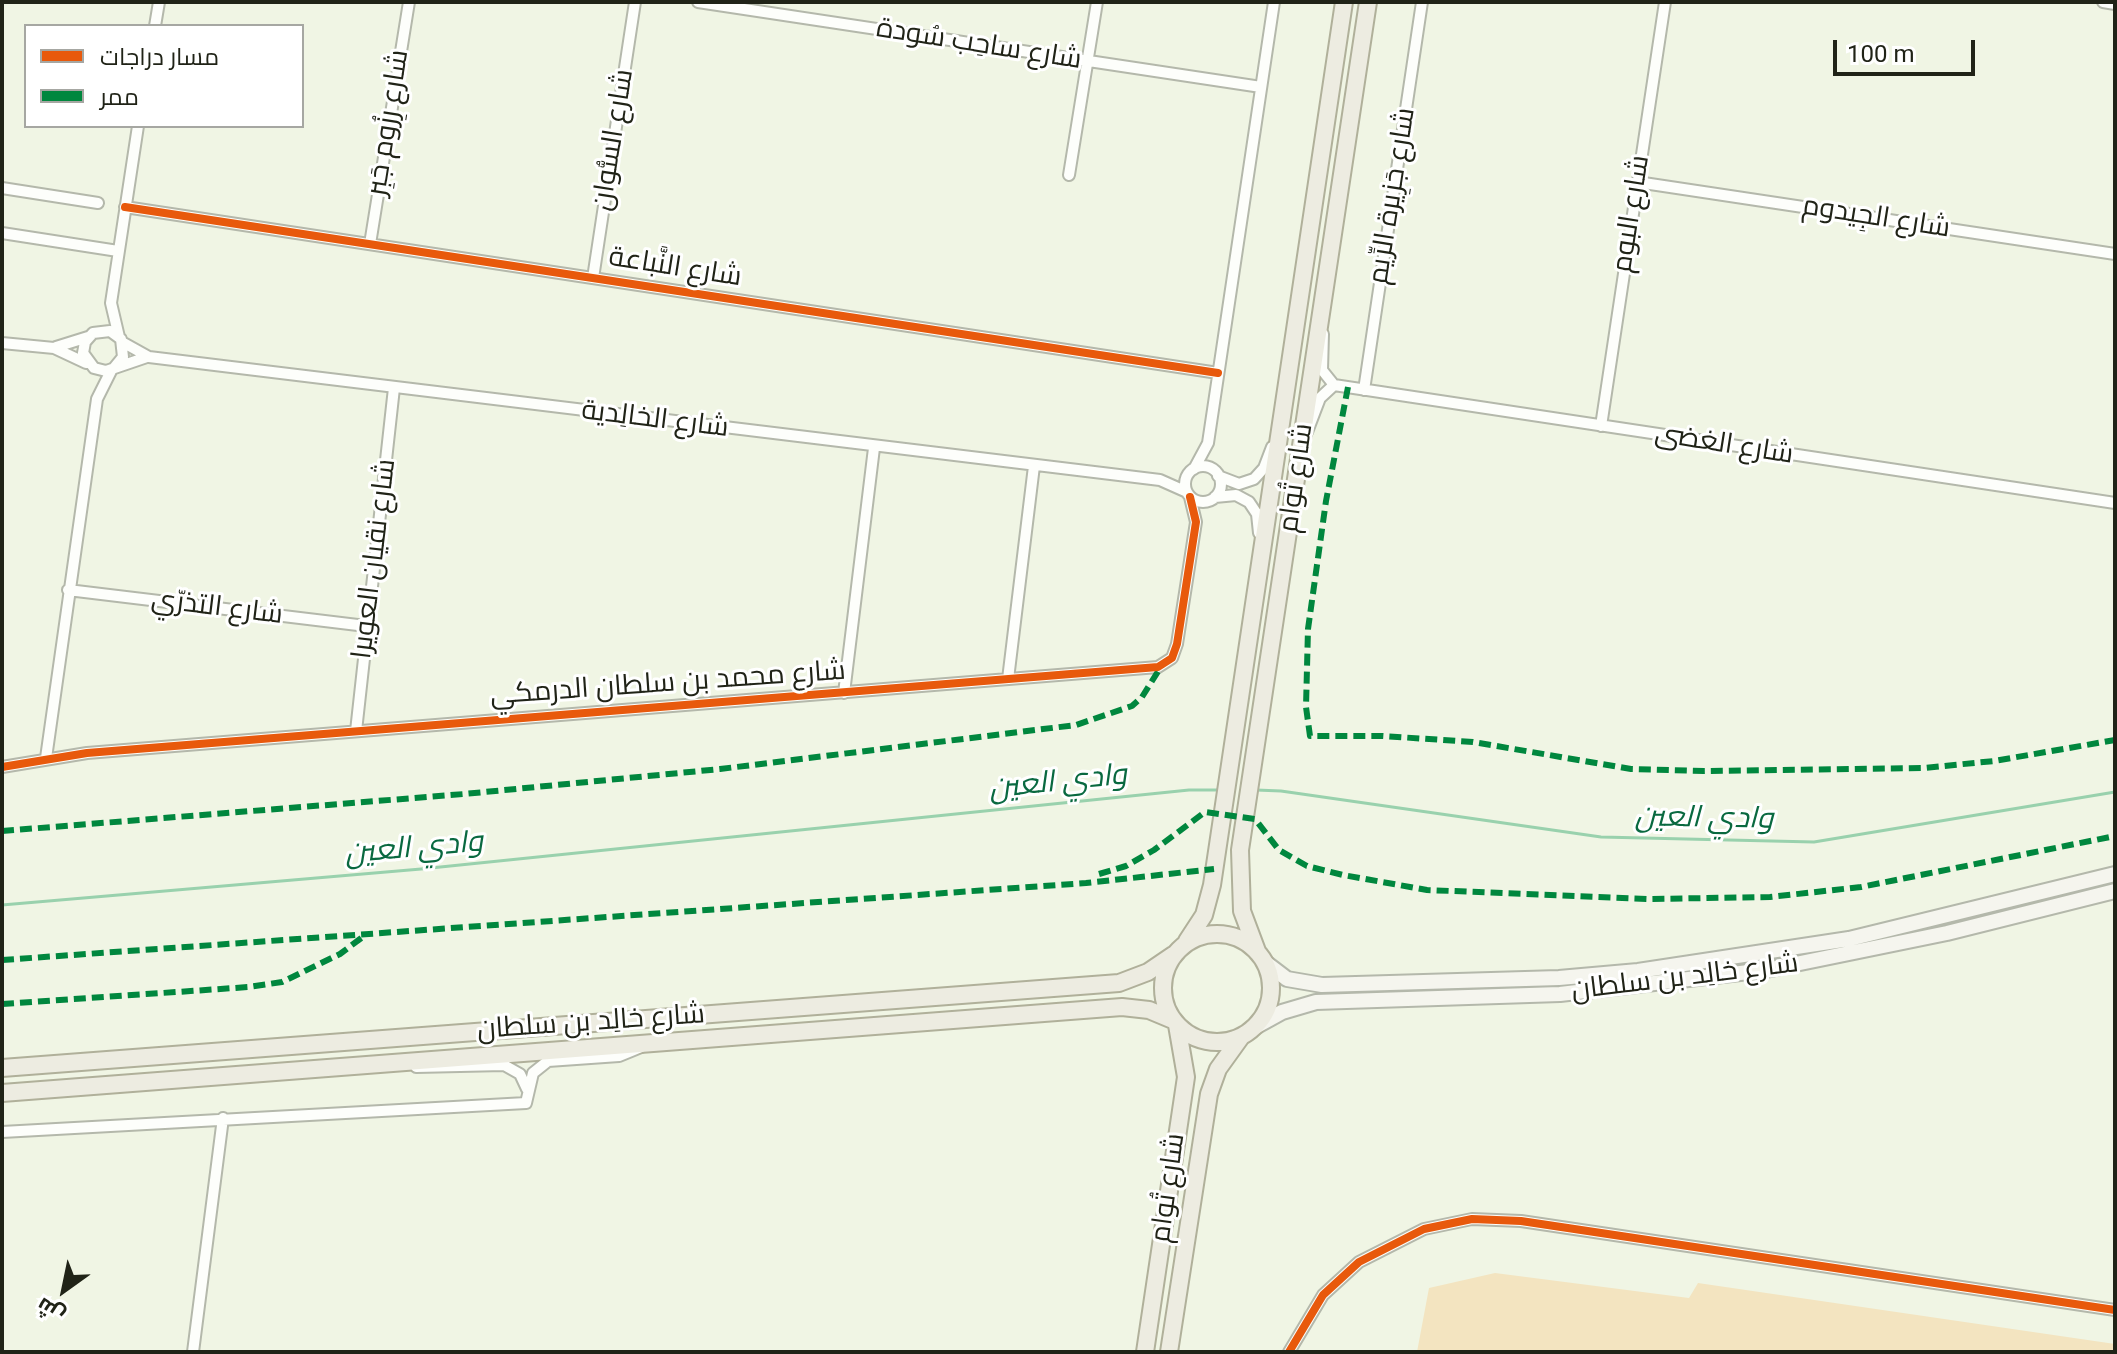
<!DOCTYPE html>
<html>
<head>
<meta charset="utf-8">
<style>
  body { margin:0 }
  #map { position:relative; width:2117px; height:1354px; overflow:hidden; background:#f0f5e4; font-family:Roboto,Cairo,sans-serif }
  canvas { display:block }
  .frame { position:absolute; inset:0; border:4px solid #202317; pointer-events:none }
  .legend { position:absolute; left:24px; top:24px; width:280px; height:104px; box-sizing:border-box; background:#fff; border:2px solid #a6a7a2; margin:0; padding:10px 14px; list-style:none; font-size:24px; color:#202317 }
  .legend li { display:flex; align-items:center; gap:16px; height:40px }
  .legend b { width:40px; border:2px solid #a6a7a2 }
  .north { position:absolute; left:24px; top:1250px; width:80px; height:80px; -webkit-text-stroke:6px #fff; paint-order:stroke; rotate:213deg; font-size:22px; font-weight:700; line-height:32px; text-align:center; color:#202317 }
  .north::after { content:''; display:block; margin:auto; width:28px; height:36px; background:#202317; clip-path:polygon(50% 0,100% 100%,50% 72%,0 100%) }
  .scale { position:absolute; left:1833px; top:40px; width:142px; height:36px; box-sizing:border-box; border:4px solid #202317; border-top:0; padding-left:10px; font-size:24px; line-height:28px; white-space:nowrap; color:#202317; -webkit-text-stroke:6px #fff; paint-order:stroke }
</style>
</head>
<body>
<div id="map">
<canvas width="2117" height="1354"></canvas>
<div class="frame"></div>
<ul class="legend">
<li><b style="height:10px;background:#e8590c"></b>مسار دراجات</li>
<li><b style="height:10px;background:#00873e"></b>ممر</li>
</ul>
<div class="north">ش</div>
<div class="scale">100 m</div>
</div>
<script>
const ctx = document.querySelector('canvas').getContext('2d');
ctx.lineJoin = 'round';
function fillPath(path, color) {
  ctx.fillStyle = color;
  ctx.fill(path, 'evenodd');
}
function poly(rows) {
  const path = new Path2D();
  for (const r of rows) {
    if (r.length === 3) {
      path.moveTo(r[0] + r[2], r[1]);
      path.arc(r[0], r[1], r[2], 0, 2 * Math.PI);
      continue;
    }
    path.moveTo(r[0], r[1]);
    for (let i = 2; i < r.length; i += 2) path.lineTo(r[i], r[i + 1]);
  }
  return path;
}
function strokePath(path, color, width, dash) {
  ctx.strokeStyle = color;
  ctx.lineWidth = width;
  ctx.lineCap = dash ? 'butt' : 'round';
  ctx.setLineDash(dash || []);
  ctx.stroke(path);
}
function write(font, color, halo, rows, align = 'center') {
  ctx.font = font + ' Roboto,Cairo,sans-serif';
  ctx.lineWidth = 6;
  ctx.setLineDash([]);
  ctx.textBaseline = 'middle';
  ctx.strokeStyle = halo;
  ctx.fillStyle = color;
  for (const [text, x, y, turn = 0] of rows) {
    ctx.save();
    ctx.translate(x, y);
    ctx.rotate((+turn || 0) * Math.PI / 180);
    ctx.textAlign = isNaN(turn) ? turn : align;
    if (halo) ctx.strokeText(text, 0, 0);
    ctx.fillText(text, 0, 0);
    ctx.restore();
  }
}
const green = poly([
  [1495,1273,1689,1298,1698,1283,2115,1344,2115,1352,1417,1352,1429,1288]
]);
const stream = poly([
  [1256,790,1281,791,1601,837,1814,842,2115,792],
  [2,905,421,869,1189,790,1221,790]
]);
const street = poly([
  [698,2,1261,87],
  [2103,2,2115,4],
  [155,26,159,2],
  [1069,175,1097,2],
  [1637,182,2115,254],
  [2,188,98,203],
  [125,207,1218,373],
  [2,233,118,251],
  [370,244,409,2],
  [593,278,635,2],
  [1323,334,1322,370,1334,385,2115,503],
  [119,337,111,303,138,126],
  [122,342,149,357,1160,480,1187,492],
  [2,343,54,348,86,363],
  [56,347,88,337],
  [114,368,123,357,121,339,110,331,93,333,85,342,83,353,94,368,106,371,147,357],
  [1364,390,1422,2],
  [1601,426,1665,2],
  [1307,432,1320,398,1334,385],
  [1203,484,18],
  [1194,469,1208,443,1274,2],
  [1218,476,1239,484,1254,479,1264,468,1272,447],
  [1215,497,1236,495,1249,502,1257,514,1259,533],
  [68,590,366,626],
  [1008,679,1034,466],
  [844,693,874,448],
  [356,731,394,388],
  [46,758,97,399,112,369],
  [2,767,87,753,1158,667,1172,658,1177,644,1196,522,1190,497],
  [416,1067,504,1065,520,1074,527,1089],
  [2,1132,526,1103,533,1073,548,1061,619,1056,641,1047],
  [193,1352,223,1118],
  [1289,1352,1323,1295,1359,1262,1424,1229,1472,1219,1521,1221,2115,1310]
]);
const secondary = poly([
  [1266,963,1287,979,1322,985,1559,978,1638,971,1849,939,2115,874],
  [1253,1028,1282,1012,1316,1002,1560,994,1766,970,1947,933,2115,891]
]);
const primary = poly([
  [1217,988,54],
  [1187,941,1204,915,1212,885,1344,2],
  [1257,951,1242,911,1240,850,1368,2],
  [2,1068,1119,983,1148,972,1173,955],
  [2,1093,1122,1007,1149,1010,1173,1020],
  [1145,1352,1186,1077,1177,1025],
  [1169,1352,1209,1094,1218,1069,1241,1037]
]);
const quiet = poly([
  [1348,387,1326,501,1308,629,1306,707,1310,736,1383,736,1473,742,1631,769,1704,771,1924,768,1994,761,2115,740],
  [2,831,464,794,720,769,1076,725,1132,706,1142,697,1162,665],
  [1099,874,1126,866,1154,850,1205,812,1255,819,1279,850,1307,866,1343,875,1427,890,1649,899,1770,897,1861,887,2115,836],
  [2,960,1086,883,1214,869],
  [2,1004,249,987,282,982,340,954,364,936]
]);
const cycleway = poly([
  [125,207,1218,373],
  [2,767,87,753,1158,667,1172,658,1177,644,1196,522,1190,497],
  [1289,1352,1323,1295,1359,1262,1424,1229,1472,1219,1521,1221,2115,1310]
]);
const streetNames = [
  ["شارع ساحِب سُودة",979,45,9],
  ["شارع رِزُوم جَبِر",389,123,-81],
  ["شارع السُّوان",614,140,-81],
  ["شارع جَزِيرة الرِّيم",1393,196,-81],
  ["شارع البوم",1632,214,-81],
  ["شارع الجِيدوم",1876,218,9],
  ["شارع النَّباعة",675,268,9],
  ["شارع الخالِدية",655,420,7],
  ["شارع الغضى",1724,445,9],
  ["شارع تُوام",1297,478,-82],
  ["شارع نقيان العويرا",375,559,-83],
  ["شارع التذرّي",217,608,7],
  ["شارع محمد بن سلطان الدرمكي",668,684,-4],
  ["شارع خالِد بن سلطان",1685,978,-7],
  ["شارع خالِد بن سلطان",591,1023,-4],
  ["شارع تُوام",1169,1188,-82]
];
const waterNames = [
  ["وادي العين",1058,783,-6],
  ["وادي العين",1704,819,1],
  ["وادي العين",414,849,-5]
];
fillPath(green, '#f3e4c0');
strokePath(stream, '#99d1ad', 3);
strokePath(street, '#b4b8ab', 14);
strokePath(secondary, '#b4b8ab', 18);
strokePath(primary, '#b0b09a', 20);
strokePath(street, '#fdfefb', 10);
strokePath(secondary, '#f5f5ee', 14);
strokePath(primary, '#edece1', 16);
strokePath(quiet, '#00873e', 6, [12, 6]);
strokePath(cycleway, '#e8590c', 8);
write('28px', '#202317', '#fff', streetNames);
write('italic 30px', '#096940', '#fff', waterNames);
</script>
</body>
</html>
